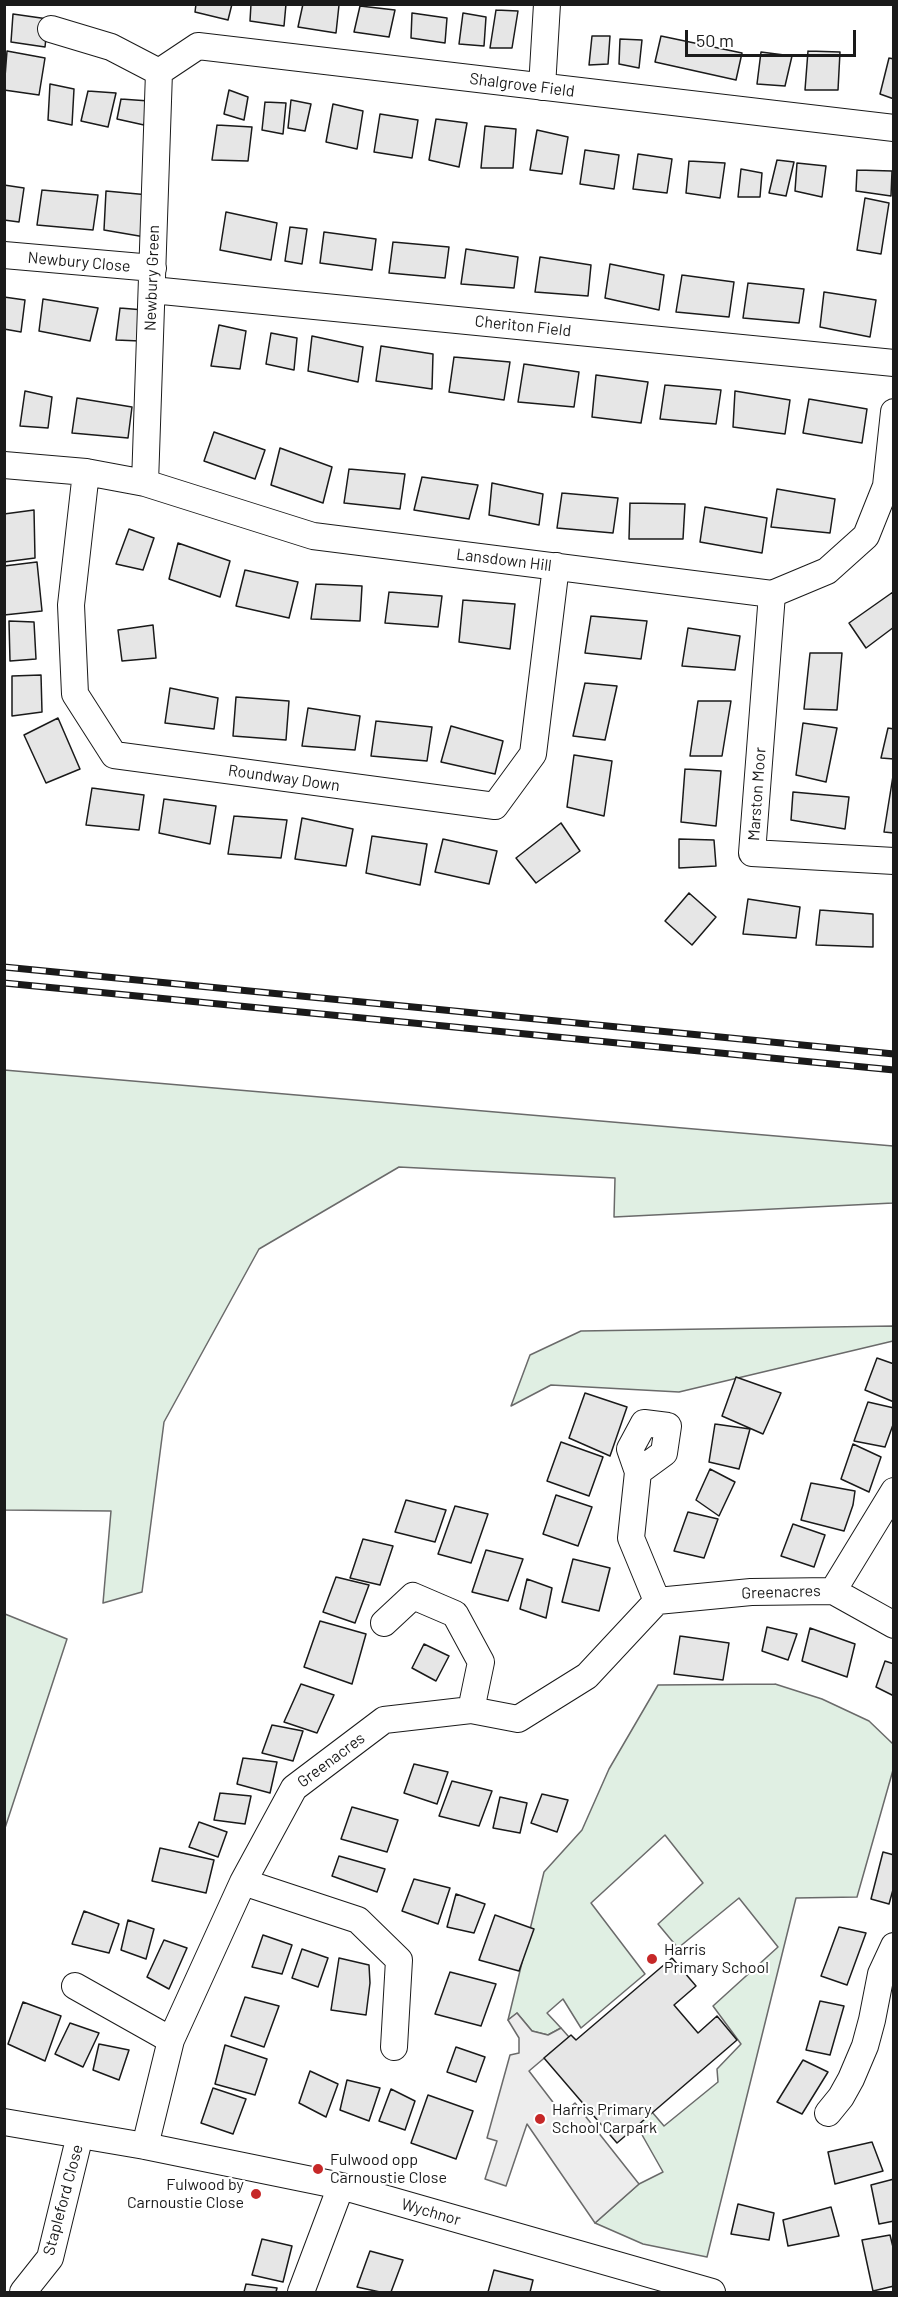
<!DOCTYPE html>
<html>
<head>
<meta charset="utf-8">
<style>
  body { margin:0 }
  #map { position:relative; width:898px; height:2297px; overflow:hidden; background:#fff; font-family:Barlow,sans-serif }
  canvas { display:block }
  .frame { position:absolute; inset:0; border:6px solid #1a1a1a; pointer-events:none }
  .scale { position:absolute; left:685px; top:30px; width:171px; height:27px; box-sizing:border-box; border:3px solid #1a1a1a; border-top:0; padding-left:8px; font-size:18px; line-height:21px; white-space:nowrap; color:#1a1a1a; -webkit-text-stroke:4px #fff; paint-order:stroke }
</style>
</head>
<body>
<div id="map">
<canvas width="898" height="2297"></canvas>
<div class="frame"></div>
<div class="scale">50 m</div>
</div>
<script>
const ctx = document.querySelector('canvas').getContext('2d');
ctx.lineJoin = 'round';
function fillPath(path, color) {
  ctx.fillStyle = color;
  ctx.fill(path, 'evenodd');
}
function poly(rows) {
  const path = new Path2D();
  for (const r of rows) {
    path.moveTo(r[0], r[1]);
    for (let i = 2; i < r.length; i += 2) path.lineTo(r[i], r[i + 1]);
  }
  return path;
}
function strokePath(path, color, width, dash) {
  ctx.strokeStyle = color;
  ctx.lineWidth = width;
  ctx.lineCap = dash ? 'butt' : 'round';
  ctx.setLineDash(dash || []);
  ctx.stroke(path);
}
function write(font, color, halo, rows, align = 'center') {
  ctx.font = font + ' Barlow,sans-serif';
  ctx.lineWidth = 4.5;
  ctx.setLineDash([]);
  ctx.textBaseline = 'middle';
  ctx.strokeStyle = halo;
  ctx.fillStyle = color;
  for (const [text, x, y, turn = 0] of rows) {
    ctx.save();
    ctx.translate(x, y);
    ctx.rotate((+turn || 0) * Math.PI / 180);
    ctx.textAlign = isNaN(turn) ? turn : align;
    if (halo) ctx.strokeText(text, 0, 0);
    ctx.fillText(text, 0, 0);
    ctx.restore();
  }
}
const green = poly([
  [4,1070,893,1146,893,1203,614,1217,615,1178,399,1167,259,1249,164,1422,142,1592,103,1603,111,1511,5,1510,4,1070],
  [893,1326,893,1341,679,1392,551,1385,511,1406,530,1355,581,1331,893,1326],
  [5,1614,67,1639,5,1828,5,1614],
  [775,1684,822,1699,869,1721,893,1744,893,1770,857,1897,796,1898,707,2257,643,2244,595,2223,639,2184,663,2172,637,2126,652,2112,664,2126,718,2082,717,2069,741,2044,713,2006,778,1947,739,1898,678,1948,658,1924,703,1883,665,1835,591,1903,645,1974,581,2028,563,1999,547,2013,561,2028,548,2035,532,2031,517,2013,508,2020,544,1872,582,1830,609,1769,658,1685,775,1684]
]);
const parking = poly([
  [517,2013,532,2031,548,2035,561,2028,569,2037,529,2071,562,2114,575,2103,639,2184,595,2223,527,2124,506,2186,485,2179,497,2141,487,2138,510,2055,519,2053,519,2038,508,2020,517,2013]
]);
const building = poly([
  [196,4,232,4,228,20,195,12,196,4],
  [251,4,286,4,284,26,250,21,251,4],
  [303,4,339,5,336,33,298,27,303,4],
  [360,6,395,10,389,37,354,32,360,6],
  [496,10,518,11,512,48,490,48,496,10],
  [412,13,447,18,445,43,411,38,412,13],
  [463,13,486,17,484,46,459,44,463,13],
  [13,14,48,19,45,47,11,42,13,14],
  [592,36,610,36,608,64,589,65,592,36],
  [661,36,742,53,736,80,655,62,661,36],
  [620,39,642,40,639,68,619,64,620,39],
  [7,51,45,58,39,95,4,90,7,51],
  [808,51,840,52,838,90,805,90,808,51],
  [761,52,792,56,785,86,757,84,761,52],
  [889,58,894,59,894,99,880,94,889,58],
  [50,84,74,89,72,125,48,120,50,84],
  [229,90,248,97,244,120,224,114,229,90],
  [88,91,116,93,108,127,81,121,88,91],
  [121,99,149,101,144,125,117,119,121,99],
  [291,100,311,104,305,131,288,128,291,100],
  [265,102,286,103,283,134,262,130,265,102],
  [333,104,363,111,357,149,326,142,333,104],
  [380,114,418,120,412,158,374,152,380,114],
  [436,119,467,123,459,167,429,160,436,119],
  [217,125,252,127,248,161,212,160,217,125],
  [485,126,516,129,513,168,481,168,485,126],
  [537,130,568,137,562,174,530,170,537,130],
  [585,150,619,155,614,189,580,184,585,150],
  [638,154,672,159,667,193,633,189,638,154],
  [777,160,794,162,786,196,769,193,777,160],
  [689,161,725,163,720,198,686,193,689,161],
  [797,163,826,166,822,197,795,191,797,163],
  [741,169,762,173,760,197,738,197,741,169],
  [857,170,892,171,891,196,856,191,857,170],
  [4,185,24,188,19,222,4,220,4,185],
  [42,190,98,195,93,230,37,225,42,190],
  [106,191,149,195,145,237,104,230,106,191],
  [865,198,889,203,881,254,857,250,865,198],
  [226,212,277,223,271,260,220,250,226,212],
  [290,227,307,229,302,264,285,261,290,227],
  [324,232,376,239,372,270,320,263,324,232],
  [393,242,449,247,445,278,389,273,393,242],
  [466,249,518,257,514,288,461,284,466,249],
  [540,257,591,265,588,296,535,292,540,257],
  [610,264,664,275,659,310,605,298,610,264],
  [682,275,734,282,729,317,676,312,682,275],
  [748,283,804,289,799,323,743,318,748,283],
  [824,292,876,300,870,337,820,327,824,292],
  [4,297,25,300,21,332,4,329,4,297],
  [43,299,98,308,90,341,39,331,43,299],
  [120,308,144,310,140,341,116,340,120,308],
  [219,325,246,331,240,369,211,366,219,325],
  [271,333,297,338,294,370,266,364,271,333],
  [312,336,363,347,358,382,308,371,312,336],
  [381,346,433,354,432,389,376,381,381,346],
  [454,357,510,362,504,400,449,392,454,357],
  [524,364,579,372,574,407,518,402,524,364],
  [596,375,648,382,641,423,592,417,596,375],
  [665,385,721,390,716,424,660,419,665,385],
  [25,391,52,397,48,428,20,426,25,391],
  [735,391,790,400,785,434,733,427,735,391],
  [77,398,132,407,128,438,72,433,77,398],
  [809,399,867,409,862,443,803,433,809,399],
  [214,432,265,450,255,479,204,461,214,432],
  [280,448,332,467,323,503,271,485,280,448],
  [349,469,405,474,400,509,344,503,349,469],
  [422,477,478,485,469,519,414,510,422,477],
  [492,483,543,494,539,525,489,515,492,483],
  [777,489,835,499,830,533,771,527,777,489],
  [562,493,618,498,613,533,557,528,562,493],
  [630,503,685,504,683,539,629,539,630,503],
  [705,507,767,518,762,553,700,542,705,507],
  [34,510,35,558,4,562,4,514,34,510],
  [129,529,154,538,143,570,116,564,129,529],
  [178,543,230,561,220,597,169,579,178,543],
  [37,562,42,611,4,615,4,566,37,562],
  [245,570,298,582,289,618,236,606,245,570],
  [316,584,362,586,360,621,311,619,316,584],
  [389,592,442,596,438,627,385,623,389,592],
  [893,592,894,627,866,648,849,623,893,592],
  [463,600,515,604,510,649,459,642,463,600],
  [591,616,647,621,641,659,585,653,591,616],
  [9,621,34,622,36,659,10,661,9,621],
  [153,625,156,658,122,661,118,630,153,625],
  [688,628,740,636,735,670,682,666,688,628],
  [810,653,842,653,837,710,804,709,810,653],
  [41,675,42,712,12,716,12,676,41,675],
  [585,683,617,686,605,740,573,736,585,683],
  [170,688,218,698,214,729,165,723,170,688],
  [236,697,289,701,286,740,233,736,236,697],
  [698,701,731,701,722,756,690,756,698,701],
  [308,708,360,716,355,750,302,746,308,708],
  [58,718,80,769,46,783,24,735,58,718],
  [376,721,432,727,427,761,371,756,376,721],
  [803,723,837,728,826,782,796,775,803,723],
  [451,726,503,741,495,774,441,762,451,726],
  [888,728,894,729,894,759,881,758,888,728],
  [574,755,612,761,604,816,567,807,574,755],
  [685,769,721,771,716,826,681,822,685,769],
  [893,776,894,777,894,833,884,832,893,776],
  [92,788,144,795,139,830,86,825,92,788],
  [793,792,849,797,845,829,791,820,793,792],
  [164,799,216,806,210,844,159,833,164,799],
  [234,816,287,820,281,858,228,854,234,816],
  [302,818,353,829,346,866,295,859,302,818],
  [561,823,580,851,536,883,516,858,561,823],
  [372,836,427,844,420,885,366,873,372,836],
  [443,839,497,851,489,884,435,872,443,839],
  [679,839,714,840,716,866,679,868,679,839],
  [689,893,716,917,692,945,665,921,689,893],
  [748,899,800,907,796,938,743,934,748,899],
  [820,910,873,914,873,947,816,945,820,910],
  [877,1358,894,1364,894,1402,865,1390,877,1358],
  [736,1377,781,1393,763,1434,722,1416,736,1377],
  [585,1393,627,1407,610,1456,569,1438,585,1393],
  [868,1402,894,1408,894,1422,885,1447,854,1441,868,1402],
  [715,1424,750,1429,739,1469,709,1462,715,1424],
  [561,1442,603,1457,589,1496,547,1481,561,1442],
  [853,1444,881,1457,869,1492,841,1479,853,1444],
  [710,1469,735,1482,719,1516,696,1500,710,1469],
  [811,1483,855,1491,853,1505,844,1531,801,1520,811,1483],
  [556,1495,592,1507,578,1546,543,1534,556,1495],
  [406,1500,446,1510,435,1542,395,1532,406,1500],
  [455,1506,488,1514,471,1563,438,1554,455,1506],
  [688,1512,718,1519,704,1558,674,1551,688,1512],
  [793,1524,825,1535,814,1567,781,1556,793,1524],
  [363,1539,393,1546,380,1585,350,1578,363,1539],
  [486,1550,523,1559,508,1601,472,1592,486,1550],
  [573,1559,610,1568,599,1611,562,1602,573,1559],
  [336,1577,369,1585,355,1623,323,1612,336,1577],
  [527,1579,552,1588,546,1618,520,1609,527,1579],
  [320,1621,366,1634,352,1684,304,1667,320,1621],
  [767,1627,797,1634,788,1660,762,1651,767,1627],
  [810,1628,855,1644,847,1677,802,1661,810,1628],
  [680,1636,729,1643,723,1680,674,1674,680,1636],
  [424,1644,449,1656,436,1681,412,1668,424,1644],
  [885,1661,894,1664,894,1696,876,1687,885,1661],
  [301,1684,334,1695,317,1733,284,1722,301,1684],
  [272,1725,303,1731,293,1761,262,1753,272,1725],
  [243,1758,277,1762,270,1793,237,1784,243,1758],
  [414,1764,448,1772,437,1804,404,1793,414,1764],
  [452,1781,492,1791,479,1826,439,1816,452,1781],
  [220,1793,251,1796,245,1824,214,1820,220,1793],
  [542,1794,568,1800,557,1832,531,1823,542,1794],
  [500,1797,527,1803,520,1833,493,1828,500,1797],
  [352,1807,398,1820,387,1852,341,1839,352,1807],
  [199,1822,227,1832,218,1857,189,1847,199,1822],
  [160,1848,214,1860,206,1893,152,1881,160,1848],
  [883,1852,894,1855,894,1886,889,1904,871,1899,883,1852],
  [339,1856,385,1869,377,1892,332,1876,339,1856],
  [414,1879,450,1888,438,1924,402,1911,414,1879],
  [456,1894,485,1904,474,1933,447,1927,456,1894],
  [84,1911,119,1924,109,1953,72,1944,84,1911],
  [495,1915,534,1929,519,1971,479,1960,495,1915],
  [128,1920,154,1929,146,1959,121,1950,128,1920],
  [839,1927,866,1933,847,1985,821,1976,839,1927],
  [263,1935,292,1945,282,1974,252,1967,263,1935],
  [164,1940,187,1948,169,1989,147,1977,164,1940],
  [302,1949,328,1958,318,1987,292,1978,302,1949],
  [339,1958,369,1965,370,1983,366,2015,331,2010,339,1958],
  [672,1958,696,1986,674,2005,698,2033,717,2016,737,2040,617,2143,544,2058,571,2035,576,2040,672,1958],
  [450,1972,496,1984,481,2026,435,2014,450,1972],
  [245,1997,279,2006,264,2047,231,2036,245,1997],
  [820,2001,844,2006,830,2055,806,2050,820,2001],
  [23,2002,61,2016,45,2061,8,2044,23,2002],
  [70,2023,99,2033,83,2067,55,2054,70,2023],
  [99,2044,129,2050,119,2080,93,2070,99,2044],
  [225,2045,267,2059,255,2095,215,2084,225,2045],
  [456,2047,485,2057,476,2082,447,2072,456,2047],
  [803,2060,828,2072,802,2114,777,2102,803,2060],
  [310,2071,338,2084,326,2117,299,2103,310,2071],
  [347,2080,380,2088,369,2121,340,2110,347,2080],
  [213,2088,246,2099,233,2134,201,2123,213,2088],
  [391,2089,415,2101,405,2130,379,2121,391,2089],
  [428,2095,473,2111,456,2159,411,2143,428,2095],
  [872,2142,883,2171,835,2184,828,2152,872,2142],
  [894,2179,894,2221,879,2224,871,2185,894,2179],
  [738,2204,774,2213,769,2240,731,2234,738,2204],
  [831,2207,839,2236,788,2246,783,2220,831,2207],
  [890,2235,894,2251,894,2286,873,2291,862,2240,890,2235],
  [262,2239,292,2246,283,2282,252,2275,262,2239],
  [370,2251,403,2260,391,2292,380,2292,357,2287,370,2251],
  [494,2270,533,2280,530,2292,488,2292,494,2270],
  [246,2284,277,2288,276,2292,244,2292,246,2284]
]);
const minor = poly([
  [51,29,111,47,159,72],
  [159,72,198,46,894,128],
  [542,87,547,4],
  [4,255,153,268],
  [152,290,894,363],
  [4,465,86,472,145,483,313,536,772,594,827,571,866,536,886,486,894,412],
  [86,472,71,605,75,694,114,755,495,806,533,754,556,566],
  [145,483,159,72],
  [772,594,752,853,894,861],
  [638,1472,664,1453,668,1426,644,1423,630,1449,638,1472,631,1538,657,1601],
  [833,1591,894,1491],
  [384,1623,413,1596,455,1614,481,1662,471,1710],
  [243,1882,358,1920,399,1960,394,2047],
  [75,1986,171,2040],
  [828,2113,841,2097,851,2079,865,2046,872,2020,881,1974,894,1946],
  [4,2122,145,2146,341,2186,712,2292],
  [145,2146,171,2040,243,1882,294,1788,384,1720,471,1710,518,1719,587,1676,657,1601,751,1592,833,1591,894,1625],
  [23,2292,50,2258,80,2135],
  [301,2292,341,2186]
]);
const rail = poly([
  [4,967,894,1054],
  [4,983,894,1070]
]);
const markers = [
  [652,1959,6,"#c62828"],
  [540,2119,6,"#c62828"],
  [318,2169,6,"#c62828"],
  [256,2194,6,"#c62828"]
];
const streetNames = [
  ["Shalgrove Field",522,85,7],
  ["Newbury Close",79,262,5],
  ["Newbury Green",152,278,-88],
  ["Cheriton Field",523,326,6],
  ["Lansdown Hill",504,560,7],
  ["Roundway Down",284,778,8],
  ["Marston Moor",757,794,-86],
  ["Greenacres",781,1592,-2],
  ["Greenacres",331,1760,-37],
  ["Stapleford Close",63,2200,-75],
  ["Wychnor",431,2212,16]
];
const poiNames = [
  ["Harris",664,1950],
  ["Primary School",664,1968],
  ["Harris Primary",552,2110],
  ["School Carpark",552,2128],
  ["Fulwood opp",330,2160],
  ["Carnoustie Close",330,2178],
  ["Fulwood by",244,2185,"right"],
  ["Carnoustie Close",244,2203,"right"]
];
fillPath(green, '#e0efe3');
strokePath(green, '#6a6a6a', 1.5);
fillPath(parking, '#ededed');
strokePath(parking, '#6a6a6a', 1.5);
fillPath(building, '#e6e6e6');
strokePath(building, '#1a1a1a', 1.5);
strokePath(minor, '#1a1a1a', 28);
strokePath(minor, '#fff', 26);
strokePath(rail, '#1a1a1a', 7);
strokePath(rail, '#fff', 4.5, [14]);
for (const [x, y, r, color] of markers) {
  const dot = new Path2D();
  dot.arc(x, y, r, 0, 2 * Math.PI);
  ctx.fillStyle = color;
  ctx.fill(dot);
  strokePath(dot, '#fff', 2);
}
write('16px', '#1a1a1a', '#fff', streetNames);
write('16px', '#1a1a1a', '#fff', poiNames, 'left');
</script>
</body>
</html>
